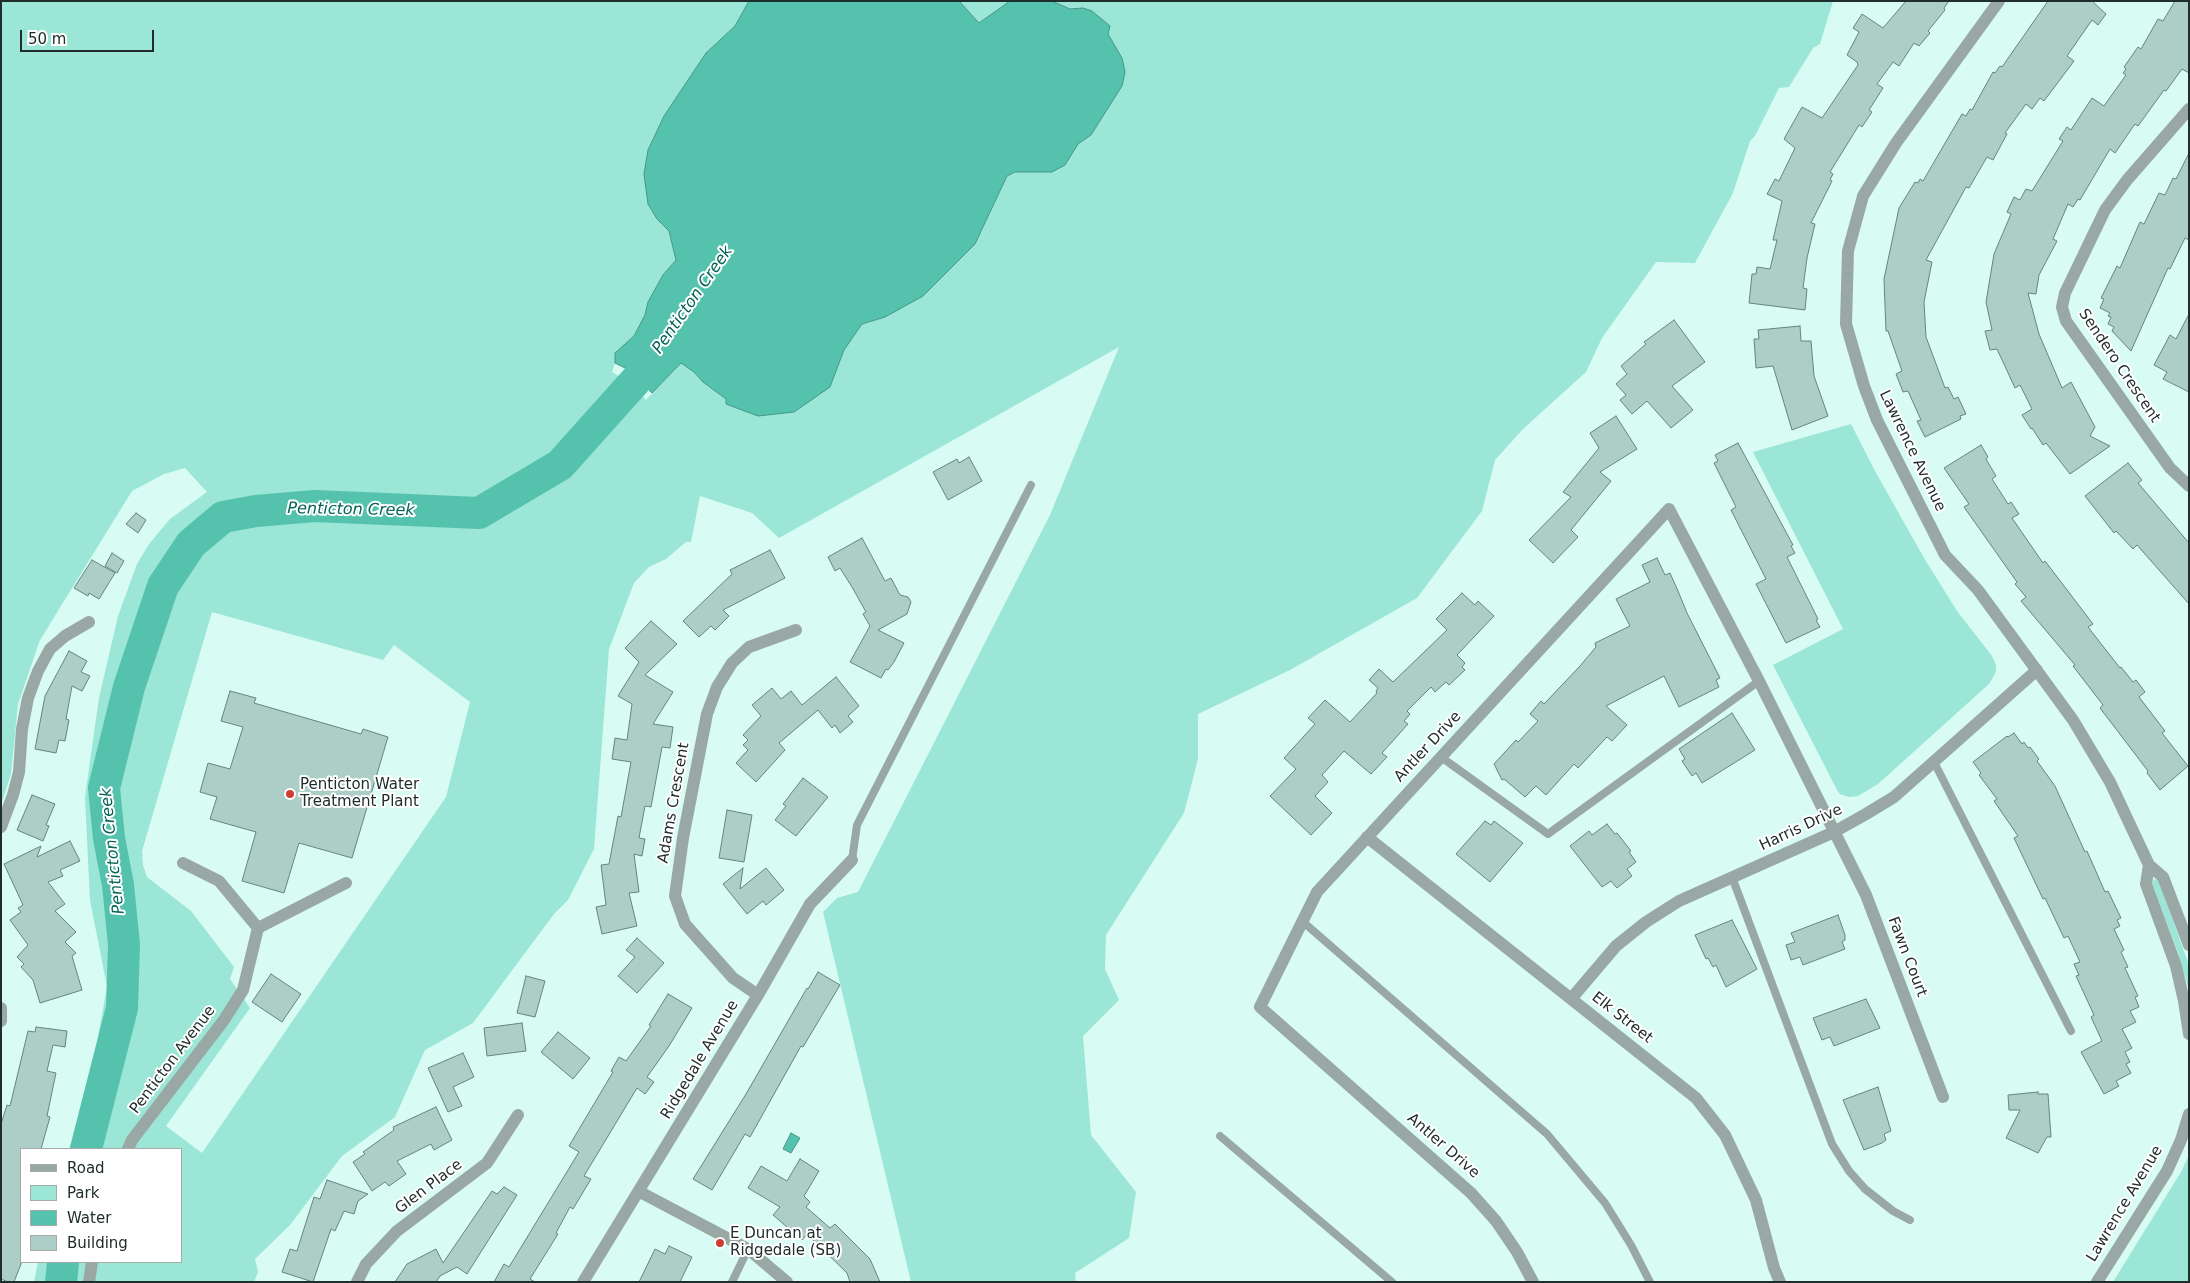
<!DOCTYPE html>
<html>
<head>
<meta charset="utf-8">
<style>
  body { margin:0 }
  #map { position:relative; width:2190px; height:1283px; overflow:hidden; background:#d8fcf3; font-family:"DejaVu Sans",sans-serif }
  canvas { display:block }
  .frame { position:absolute; inset:0; border:2px solid #202e2b; pointer-events:none }
  .legend { position:absolute; left:20px; top:1148px; width:162px; height:115px; box-sizing:border-box; background:#fff; border:1px solid #a6abaa; margin:0; padding:6px 9px; list-style:none; font-size:15px; color:#202e2b }
  .legend li { display:flex; align-items:center; gap:10px; height:25px }
  .legend b { width:25px; border:1px solid #a6abaa }
  .scale { position:absolute; left:20px; top:30px; width:134px; height:22px; box-sizing:border-box; border:2px solid #202e2b; border-top:0; padding-left:6px; font-size:15px; line-height:18px; white-space:nowrap; color:#202e2b; -webkit-text-stroke:4px #fff; paint-order:stroke }
</style>
</head>
<body>
<div id="map">
<canvas width="2190" height="1283"></canvas>
<div class="frame"></div>
<ul class="legend">
<li><b style="height:6px;background:#99a8a4"></b>Road</li>
<li><b style="height:14px;background:#9be6d6"></b>Park</li>
<li><b style="height:14px;background:#55c2ae"></b>Water</li>
<li><b style="height:14px;background:#accec6"></b>Building</li>
</ul>
<div class="scale">50 m</div>
</div>
<script>
const ctx = document.querySelector('canvas').getContext('2d');
ctx.lineJoin = 'round';
function fillPath(path, color) {
  ctx.fillStyle = color;
  ctx.fill(path, 'evenodd');
}
function poly(rows) {
  const path = new Path2D();
  for (const r of rows) {
    path.moveTo(r[0], r[1]);
    for (let i = 2; i < r.length; i += 2) path.lineTo(r[i], r[i + 1]);
  }
  return path;
}
function strokePath(path, color, width, dash) {
  ctx.strokeStyle = color;
  ctx.lineWidth = width;
  ctx.lineCap = dash ? 'butt' : 'round';
  ctx.setLineDash(dash || []);
  ctx.stroke(path);
}
function write(font, color, halo, rows, align = 'center') {
  ctx.font = font + ' "DejaVu Sans",sans-serif';
  ctx.lineWidth = 4;
  ctx.setLineDash([]);
  ctx.textBaseline = 'middle';
  ctx.strokeStyle = halo;
  ctx.fillStyle = color;
  for (const [text, x, y, turn = 0] of rows) {
    ctx.save();
    ctx.translate(x, y);
    ctx.rotate((+turn || 0) * Math.PI / 180);
    ctx.textAlign = isNaN(turn) ? turn : align;
    if (halo) ctx.strokeText(text, 0, 0);
    ctx.fillText(text, 0, 0);
    ctx.restore();
  }
}
const green = poly([
  [1,1,749,1,735,26,706,53,664,116,648,150,657,219,669,231,676,260,663,275,648,302,645,315,634,336,615,353,615,363,612,372,633,384,646,400,681,363,694,372,703,382,726,399,830,387,844,350,862,324,885,317,975,244,1007,176,1015,172,1065,165,1078,144,1091,135,1122,86,1122,58,1108,34,1083,8,1071,9,1052,1,1833,1,1820,44,1813,48,1789,87,1779,88,1755,136,1750,141,1733,193,1695,263,1656,262,1602,338,1586,372,1523,429,1495,460,1482,511,1417,598,1290,670,1198,714,1198,759,1184,813,1106,935,1105,969,1119,1000,1083,1036,1091,1135,1136,1192,1129,1238,1075,1273,1076,1282,911,1282,823,912,837,898,858,892,1050,515,1119,347,779,538,752,513,700,496,691,542,686,542,666,559,649,567,634,583,609,649,594,849,568,900,554,914,473,1023,425,1050,395,1117,342,1156,290,1225,255,1259,258,1272,254,1282,34,1282,38,1262,181,1262,181,1149,69,1149,85,1108,107,987,90,900,85,797,99,698,118,616,137,564,149,544,170,519,207,492,185,468,164,474,132,491,40,640,18,704,11,774,1,805],
  [212,612,383,660,394,645,470,702,446,797,202,1153,166,1126,250,1008,230,979,234,967,191,911,147,877,143,865,142,851],
  [959,1,1010,1,979,23],
  [1851,424,1875,471,1924,558,1957,611,1992,656,1996,665,1996,672,1989,684,1878,784,1858,796,1849,797,1840,794,1837,790,1773,665,1843,629,1753,452],
  [2154,879,2158,880,2189,965,2189,990,2178,953,2152,883],
  [2189,1155,2189,1282,2113,1282,2181,1172]
]);
const water = poly([
  [749,1,959,1,979,23,1010,1,1052,1,1070,9,1083,8,1092,11,1110,26,1108,34,1122,58,1125,72,1122,86,1091,135,1078,144,1065,165,1052,172,1015,172,1007,176,975,244,923,296,885,317,862,324,844,350,830,387,794,412,758,416,726,404,726,399,703,382,694,372,681,363,652,393,631,371,615,363,615,353,634,336,645,315,648,302,663,275,676,260,669,231,657,219,648,204,644,174,648,150,664,116,706,53,735,26,749,1],
  [791,1133,800,1138,791,1153,783,1149,791,1133]
]);
const river = poly([
  [86,1149,122,1008,124,945,118,885,109,838,104,788,129,687,163,586,191,544,223,517,256,511,315,506,479,513,560,465,638,378,663,341],
  [61,1282,63,1262]
]);
const building = poly([
  [1906,1,1949,1,1944,8,1945,10,1928,31,1930,33,1919,46,1914,43,1899,66,1893,62,1877,84,1883,88,1869,110,1872,112,1862,127,1859,125,1830,172,1833,174,1830,180,1832,181,1811,223,1815,224,1807,258,1803,288,1807,289,1805,310,1749,303,1752,274,1756,274,1757,267,1770,269,1777,240,1773,240,1782,201,1767,194,1775,179,1779,181,1795,148,1784,139,1802,107,1822,118,1858,65,1857,62,1847,55,1859,32,1853,28,1862,14,1883,28,1906,1],
  [2048,1,2092,1,2106,14,2098,25,2092,20,2067,56,2074,61,2044,101,2040,98,2032,109,2026,104,2005,133,2007,134,1993,160,1987,157,1969,188,1966,187,1926,260,1932,262,1924,302,1926,337,1945,388,1948,387,1954,399,1958,397,1966,414,1960,416,1961,419,1925,437,1917,421,1921,420,1908,391,1903,392,1896,374,1902,371,1888,331,1886,331,1884,279,1899,208,1915,182,1918,183,1920,179,1923,181,1962,114,1966,116,1970,109,1972,110,1993,72,1995,73,2000,66,2002,67,2048,1],
  [2175,1,2189,1,2189,73,2182,69,2166,91,2164,90,2138,126,2135,124,2115,153,2110,149,2080,200,2078,199,2073,207,2068,204,2053,239,2057,241,2039,275,2036,294,2028,293,2039,334,2062,388,2071,382,2095,427,2090,436,2110,446,2070,474,2046,443,2043,445,2032,428,2031,429,2022,415,2032,409,2020,385,2015,388,1997,349,1990,350,1985,331,1992,330,1986,302,1994,254,2011,214,2007,212,2014,197,2020,200,2026,189,2032,191,2063,141,2059,139,2067,127,2071,130,2092,98,2104,106,2126,75,2123,73,2126,69,2124,67,2138,47,2141,49,2158,19,2163,21,2175,1],
  [2189,153,2189,240,2185,238,2170,269,2168,268,2131,351,2112,331,2114,327,2108,324,2111,317,2108,316,2110,313,2100,308,2104,299,2101,298,2117,266,2120,268,2140,222,2144,224,2159,193,2165,195,2173,178,2176,179,2189,153],
  [2189,314,2189,392,2163,379,2167,372,2154,365,2170,335,2176,339,2189,314],
  [1674,320,1705,362,1672,386,1693,410,1671,428,1647,401,1632,414,1620,400,1626,395,1616,384,1627,374,1621,366,1646,344,1644,342,1674,320],
  [1800,326,1801,341,1811,341,1814,376,1828,416,1792,430,1773,366,1756,368,1754,339,1759,339,1758,330,1800,326],
  [1616,416,1637,449,1600,472,1611,481,1571,530,1578,537,1553,563,1529,540,1571,497,1563,492,1599,448,1590,433,1616,416],
  [1738,443,1793,545,1791,546,1795,553,1787,557,1818,619,1816,620,1820,627,1786,643,1756,584,1766,579,1731,510,1736,507,1714,463,1718,461,1715,455,1738,443],
  [1981,445,1988,457,1986,459,1996,476,1992,479,2008,504,2011,502,2019,514,2012,518,2043,563,2045,561,2093,624,2088,627,2120,668,2121,667,2133,682,2136,680,2145,692,2139,697,2165,731,2162,733,2188,766,2160,790,2147,773,2148,771,2100,708,2103,705,2073,666,2075,665,2021,601,2026,597,2015,584,2017,582,1964,507,1969,504,1944,468,1981,445],
  [969,457,982,481,948,500,933,472,957,459,959,463,969,457],
  [2128,463,2142,480,2138,483,2189,543,2189,604,2137,545,2133,549,2116,531,2114,533,2085,496,2128,463],
  [136,513,146,520,138,533,126,524,136,513],
  [862,538,885,581,891,578,900,595,908,597,911,602,907,614,878,630,904,643,894,662,888,670,886,669,881,678,850,662,870,626,863,614,866,612,852,587,840,568,835,571,828,557,862,538],
  [770,550,785,578,723,610,729,616,715,630,711,626,699,637,683,621,732,574,730,570,770,550],
  [112,553,124,561,117,573,105,566,112,553],
  [1657,558,1665,575,1670,573,1678,591,1687,613,1720,678,1716,680,1719,687,1679,707,1664,676,1606,706,1627,725,1612,741,1607,737,1578,768,1574,764,1546,795,1536,786,1525,797,1504,779,1502,780,1494,764,1516,740,1518,742,1538,721,1530,714,1541,701,1544,704,1580,666,1596,647,1595,643,1630,626,1616,599,1650,582,1642,565,1657,558],
  [92,560,115,573,99,599,89,593,88,596,74,588,92,560],
  [1462,593,1475,605,1478,601,1494,616,1457,655,1465,663,1462,667,1465,670,1449,685,1446,682,1435,692,1431,687,1407,711,1410,714,1404,721,1408,724,1382,753,1387,757,1371,774,1344,751,1322,775,1328,782,1315,796,1332,813,1311,835,1270,796,1296,769,1284,758,1315,724,1308,718,1325,700,1350,722,1377,693,1376,691,1378,688,1369,680,1379,669,1393,682,1447,630,1436,619,1462,593],
  [651,621,677,644,645,675,673,692,653,724,673,727,670,748,662,747,651,807,645,806,639,838,645,839,642,856,634,854,639,892,629,893,637,926,602,934,596,907,606,905,601,865,609,864,618,816,621,817,631,762,612,759,615,738,627,740,632,704,618,696,639,662,625,648,651,621],
  [69,651,87,661,81,672,90,676,82,691,72,686,66,719,69,720,65,741,59,740,56,753,35,749,45,696,69,651],
  [836,677,859,706,848,716,853,722,840,733,835,725,832,728,818,710,779,743,785,750,756,782,736,763,748,750,743,745,748,740,743,735,761,716,752,705,772,688,781,699,791,691,802,705,836,677],
  [230,691,256,698,254,703,361,734,363,729,388,737,352,858,299,843,284,893,242,881,256,832,210,819,217,797,200,792,208,763,230,769,243,727,221,721,230,691],
  [1732,713,1755,750,1702,783,1696,773,1692,776,1682,761,1685,759,1679,749,1732,713],
  [2014,733,2022,744,2024,742,2028,748,2030,747,2039,759,2037,761,2055,786,2085,852,2087,851,2105,892,2108,891,2121,918,2117,920,2120,926,2114,929,2124,950,2121,952,2128,967,2125,968,2138,996,2135,997,2139,1007,2130,1011,2136,1022,2122,1029,2132,1048,2125,1052,2130,1062,2126,1064,2131,1073,2116,1081,2119,1086,2104,1094,2081,1052,2102,1041,2091,1017,2094,1015,2076,976,2079,975,2074,964,2080,962,2068,936,2064,938,2045,898,2043,899,2033,878,2014,838,2018,836,1994,801,1997,799,1979,775,1981,773,1973,762,2007,736,2008,737,2014,733],
  [803,778,828,797,796,836,775,820,786,806,783,804,803,778],
  [32,795,55,804,46,825,49,826,43,841,17,830,32,795],
  [727,810,752,815,744,862,719,858,727,810],
  [1485,821,1491,825,1494,821,1523,843,1490,882,1456,854,1485,821],
  [1607,824,1615,834,1617,833,1631,851,1629,852,1636,862,1627,869,1632,876,1617,888,1611,881,1602,887,1570,846,1589,831,1592,835,1607,824],
  [70,841,80,861,60,870,63,876,48,882,65,904,55,911,76,932,65,942,76,953,72,956,82,990,40,1003,33,980,21,967,24,964,17,957,28,945,10,920,21,912,18,908,23,905,4,864,41,846,37,857,70,841],
  [743,868,740,889,766,868,784,890,766,905,763,901,747,914,723,884,743,868],
  [1838,915,1845,935,1845,940,1842,942,1845,949,1803,965,1800,957,1791,960,1786,945,1795,942,1791,933,1838,915],
  [1732,920,1757,969,1726,987,1716,965,1713,967,1708,958,1706,959,1695,935,1732,920],
  [637,938,664,963,637,993,618,976,635,957,626,950,637,938],
  [818,972,840,985,803,1047,801,1046,750,1137,745,1134,712,1190,693,1179,746,1094,807,988,808,989,818,972],
  [271,974,301,994,282,1022,252,1002,271,974],
  [526,976,545,981,535,1017,517,1013,526,976],
  [668,994,692,1008,669,1046,647,1077,654,1082,645,1094,637,1088,584,1176,591,1179,573,1209,570,1207,556,1233,558,1234,530,1279,535,1282,494,1282,504,1264,509,1267,579,1152,569,1146,613,1072,611,1071,619,1057,626,1061,651,1026,649,1025,668,994],
  [1866,999,1880,1028,1834,1046,1830,1037,1822,1040,1813,1018,1866,999],
  [522,1023,526,1051,487,1056,484,1028,522,1023],
  [36,1027,67,1031,65,1047,53,1045,47,1071,56,1073,47,1116,50,1117,41,1149,21,1149,21,1264,14,1282,8,1282,1,1279,1,1124,7,1105,10,1106,28,1031,35,1032,36,1027],
  [558,1032,590,1058,573,1079,541,1052,558,1032],
  [463,1053,474,1077,453,1087,462,1106,448,1112,428,1068,463,1053],
  [1878,1087,1891,1131,1884,1134,1886,1140,1882,1143,1864,1150,1843,1100,1878,1087],
  [2038,1092,2038,1094,2048,1094,2051,1137,2047,1137,2038,1153,2006,1138,2020,1110,2009,1110,2008,1095,2038,1092],
  [436,1107,452,1140,434,1150,431,1144,397,1161,406,1174,389,1186,385,1182,372,1191,353,1162,365,1154,363,1152,394,1130,393,1127,436,1107],
  [800,1159,819,1171,804,1196,810,1202,806,1207,830,1228,835,1224,870,1259,880,1282,850,1282,847,1273,807,1234,802,1240,773,1215,780,1207,748,1188,761,1166,787,1181,800,1159],
  [327,1180,368,1194,358,1201,354,1214,344,1211,335,1231,331,1229,313,1282,282,1272,290,1249,297,1251,314,1197,320,1199,327,1180],
  [504,1187,517,1195,467,1274,457,1267,440,1276,436,1282,395,1282,407,1264,436,1249,443,1263,492,1191,497,1194,504,1187],
  [669,1246,692,1257,680,1282,639,1282,655,1249,665,1254,669,1246]
]);
const lane = poly([
  [1441,757,1548,834,1759,681],
  [1934,762,2071,1031],
  [852,860,857,825,1031,485],
  [1732,877,1832,1144,1849,1171,1865,1189,1893,1211,1910,1220],
  [1302,921,1547,1134,1605,1203,1631,1245,1650,1282],
  [1220,1136,1392,1282],
  [732,1282,748,1249]
]);
const street = poly([
  [1999,1,1896,143,1863,196,1848,251,1846,324,1864,386,1877,420,1945,555,1978,590,2073,720,2110,782,2149,865,2163,877,2189,945],
  [2189,109,2127,180,2105,210,2065,293,2062,307,2066,321,2170,468,2189,486],
  [1,827,13,795,19,772,22,729,28,698,38,671,50,649,65,636,89,622],
  [1367,837,1696,1098,1725,1135,1756,1200,1774,1268,1780,1282],
  [2149,865,2146,884,2176,966,2184,1001,2189,1034],
  [258,928,346,883],
  [758,995,733,978,685,924,675,896,683,838,707,714,717,687,732,663,749,647,796,630],
  [1571,999,1616,946,1646,922,1679,901,1834,832,1866,814,1894,797,2037,670],
  [1,1008,1,1021],
  [128,1149,132,1140,224,1020,243,990,258,928,219,881,183,863],
  [640,1192,748,1249,787,1282],
  [89,1282,92,1262],
  [357,1282,366,1264,397,1231,487,1163,518,1115],
  [583,1282,758,995,810,904,852,860],
  [1533,1282,1517,1252,1496,1221,1471,1193,1260,1007,1317,892,1669,509,1759,681,1866,895,1943,1097],
  [2097,1282,2167,1171,2181,1140,2189,1114]
]);
const markers = [
  [290,794,5,"#cc3f32"],
  [720,1243,5,"#cc3f32"]
];
const streetNames = [
  ["Sendero Crescent",2119,366,56],
  ["Lawrence Avenue",1912,451,64],
  ["Antler Drive",1428,747,-47],
  ["Adams Crescent",674,803,-80],
  ["Harris Drive",1801,828,-25],
  ["Fawn Court",1907,957,69],
  ["Elk Street",1622,1018,38],
  ["Penticton Avenue",173,1060,-53],
  ["Ridgedale Avenue",700,1060,-59],
  ["Antler Drive",1443,1146,41],
  ["Glen Place",429,1187,-37],
  ["Lawrence Avenue",2125,1204,-59]
];
const poiNames = [
  ["Penticton Water",300,785],
  ["Treatment Plant",300,802],
  ["E Duncan at",730,1234],
  ["Ridgedale (SB)",730,1251]
];
const waterNames = [
  ["Penticton Creek",693,300,-55],
  ["Penticton Creek",351,510,1],
  ["Penticton Creek",113,851,-96]
];
fillPath(green, '#9be6d6');
fillPath(water, '#55c2ae');
strokePath(water, '#459687', 1);
strokePath(river, '#55c2ae', 32);
fillPath(building, '#accec6');
strokePath(building, '#64857d', 1);
strokePath(lane, '#99a8a4', 8);
strokePath(street, '#99a8a4', 12);
for (const [x, y, r, color] of markers) {
  const dot = new Path2D();
  dot.arc(x, y, r, 0, 2 * Math.PI);
  ctx.fillStyle = color;
  ctx.fill(dot);
  strokePath(dot, '#fff', 2);
}
write('15px', '#202e2b', '#fff', streetNames);
write('15px', '#202e2b', '#fff', poiNames, 'left');
write('italic 16px', '#046456', '#fff', waterNames);
</script>
</body>
</html>
